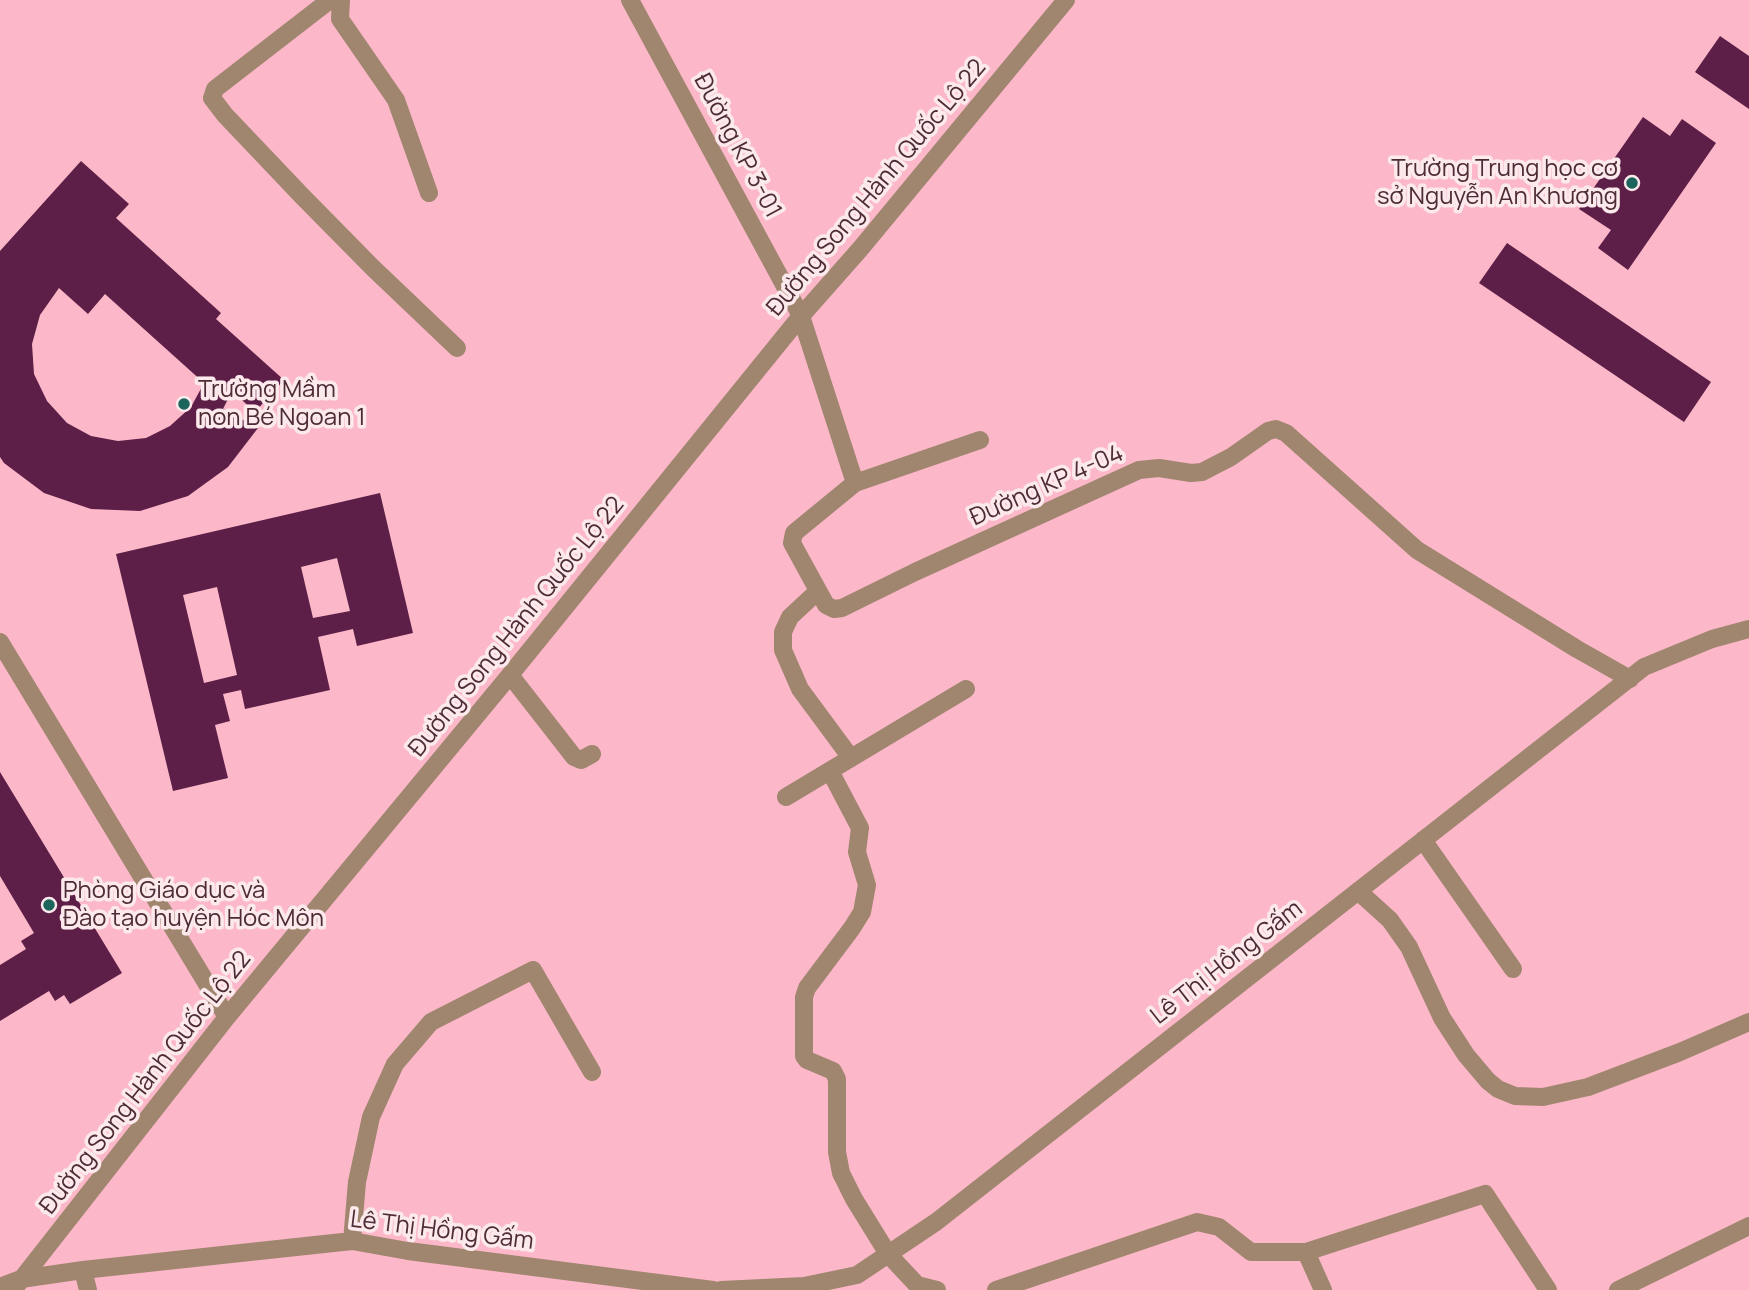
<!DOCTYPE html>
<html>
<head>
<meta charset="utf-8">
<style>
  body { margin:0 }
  canvas { display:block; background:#fcb7c8 }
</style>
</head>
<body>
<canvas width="1749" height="1290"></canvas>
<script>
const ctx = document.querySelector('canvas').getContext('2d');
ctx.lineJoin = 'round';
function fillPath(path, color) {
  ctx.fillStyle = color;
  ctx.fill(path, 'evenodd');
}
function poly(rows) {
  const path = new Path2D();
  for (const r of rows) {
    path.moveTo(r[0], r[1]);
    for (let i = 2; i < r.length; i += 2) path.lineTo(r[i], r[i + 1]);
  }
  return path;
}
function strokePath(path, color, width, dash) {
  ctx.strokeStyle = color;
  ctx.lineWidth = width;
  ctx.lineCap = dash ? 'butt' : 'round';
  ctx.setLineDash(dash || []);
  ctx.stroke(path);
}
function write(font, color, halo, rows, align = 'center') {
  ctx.font = font + ' Manrope,sans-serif';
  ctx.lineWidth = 7;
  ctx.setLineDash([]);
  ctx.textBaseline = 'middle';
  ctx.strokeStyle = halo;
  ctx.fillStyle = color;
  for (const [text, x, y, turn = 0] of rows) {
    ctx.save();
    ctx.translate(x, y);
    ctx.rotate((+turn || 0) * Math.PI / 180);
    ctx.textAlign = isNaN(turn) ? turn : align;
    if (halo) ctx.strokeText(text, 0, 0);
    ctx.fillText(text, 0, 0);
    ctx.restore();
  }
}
const building = poly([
  [1720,36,1749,56,1749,109,1695,72],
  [1643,117,1670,136,1682,119,1716,143,1628,270,1598,248,1611,230,1579,209],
  [81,161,129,204,116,218,221,313,216,319,284,380,255,412,232,391,223,409,258,428,228,467,188,496,140,511,91,509,44,493,4,463,0,457,0,251],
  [59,288,88,314,105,294,204,383,191,407,170,426,146,438,118,441,91,436,67,423,47,401,34,374,32,344,40,315],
  [1507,243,1711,382,1684,422,1479,283],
  [380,493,413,633,357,646,353,629,318,637,330,690,245,709,241,690,223,694,230,721,215,725,228,778,173,791,116,554],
  [337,558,350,611,313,618,301,567],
  [217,587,237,675,204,683,183,595],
  [0,772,122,973,70,1004,64,995,55,1001,49,991,0,1021,0,965,26,949,21,941,34,933,0,876]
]);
const minor = poly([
  [330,0,215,89,212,98,225,115,302,196,373,268,457,348],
  [341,0,340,19,396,100,429,193],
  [630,0,801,316,855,483],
  [980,440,855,483,794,533,792,543,826,605,834,609,842,608,915,572,1139,470,1159,468,1191,473,1202,472,1231,457,1268,431,1276,429,1286,433,1417,550,1577,649,1630,679],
  [818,591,790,617,783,632,783,650,800,689,851,758],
  [0,642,227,1017],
  [510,675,574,757,581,760,592,754],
  [830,771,860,828,857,852,867,885,862,912,852,928,807,988,804,997,804,1056,807,1060,833,1071,837,1079,837,1152,841,1173,854,1199,888,1254,917,1285,937,1290],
  [786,797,966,689],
  [1423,840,1513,969],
  [1358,891,1390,920,1409,947,1442,1018,1466,1055,1488,1081,1498,1089,1515,1096,1543,1097,1588,1087,1680,1052,1749,1022],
  [352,1241,357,1182,371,1117,395,1064,431,1022,533,970,592,1072],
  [83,1270,88,1290],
  [0,1287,21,1279,83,1270,352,1241,408,1251,713,1290],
  [13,1290,227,1017,510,675,801,316,861,248,1066,0],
  [721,1290,804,1286,857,1275,936,1222,1644,667,1712,639,1749,629],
  [996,1290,1197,1222,1219,1227,1251,1252,1306,1252],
  [1323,1290,1306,1252,1485,1194,1548,1290],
  [1618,1290,1749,1226]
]);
const markers = [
  [1632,183,7,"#1b655c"],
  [184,404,7,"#1b655c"],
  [49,905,7,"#1b655c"]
];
const streetNames = [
  ["Đường KP 3-01",737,146,62],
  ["Đường Song Hành Quốc Lộ 22",877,188,-50],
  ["Đường KP 4-04",1047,486,-24],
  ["Đường Song Hành Quốc Lộ 22",517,627,-51],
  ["Lê Thị Hồng Gấm",1227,963,-38],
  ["Đường Song Hành Quốc Lộ 22",146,1083,-52],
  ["Lê Thị Hồng Gấm",442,1231,7]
];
const poiNames = [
  ["Trường Trung học cơ",1618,169,"right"],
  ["sở Nguyễn An Khương",1618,197,"right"],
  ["Trường Mầm",198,390],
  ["non Bé Ngoan 1",198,418],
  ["Phòng Giáo dục và",63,891],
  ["Đào tạo huyện Hóc Môn",63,919]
];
fillPath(building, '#5d1f48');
strokePath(minor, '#a0866f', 18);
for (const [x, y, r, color] of markers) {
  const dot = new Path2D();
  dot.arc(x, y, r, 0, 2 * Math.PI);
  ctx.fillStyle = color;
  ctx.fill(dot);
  strokePath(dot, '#fbe9ec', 2.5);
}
write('24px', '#4e2c35', '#fbe9ec', streetNames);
write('24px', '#4e2c35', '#fbe9ec', poiNames, 'left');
</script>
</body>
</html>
